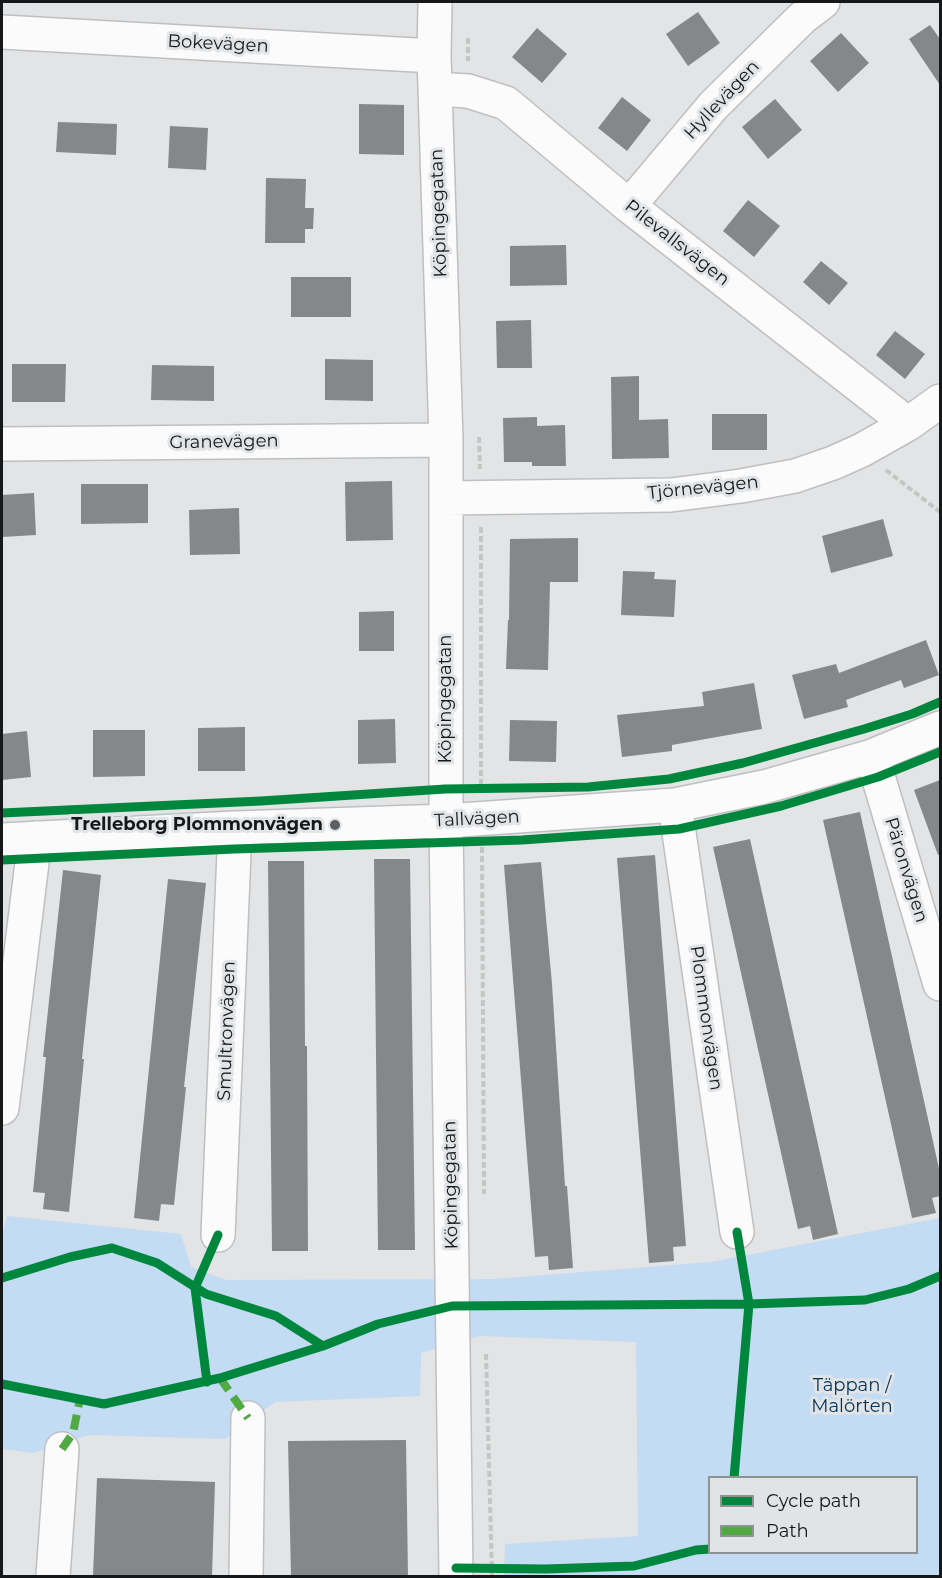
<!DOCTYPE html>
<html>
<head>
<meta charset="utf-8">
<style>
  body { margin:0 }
  #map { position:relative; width:942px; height:1578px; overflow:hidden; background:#e2e4e6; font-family:Montserrat,sans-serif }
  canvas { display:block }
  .frame { position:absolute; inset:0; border:3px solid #161718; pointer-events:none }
  .legend { position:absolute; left:708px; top:1476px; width:210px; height:78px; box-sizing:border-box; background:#e1e4e7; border:2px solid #909294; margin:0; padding:8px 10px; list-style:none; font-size:18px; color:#161718 }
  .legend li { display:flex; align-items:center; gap:12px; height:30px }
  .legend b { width:30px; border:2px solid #909294 }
</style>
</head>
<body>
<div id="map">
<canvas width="942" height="1578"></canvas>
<div class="frame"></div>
<ul class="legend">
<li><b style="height:8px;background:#00873e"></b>Cycle path</li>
<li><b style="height:8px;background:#51a942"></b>Path</li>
</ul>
</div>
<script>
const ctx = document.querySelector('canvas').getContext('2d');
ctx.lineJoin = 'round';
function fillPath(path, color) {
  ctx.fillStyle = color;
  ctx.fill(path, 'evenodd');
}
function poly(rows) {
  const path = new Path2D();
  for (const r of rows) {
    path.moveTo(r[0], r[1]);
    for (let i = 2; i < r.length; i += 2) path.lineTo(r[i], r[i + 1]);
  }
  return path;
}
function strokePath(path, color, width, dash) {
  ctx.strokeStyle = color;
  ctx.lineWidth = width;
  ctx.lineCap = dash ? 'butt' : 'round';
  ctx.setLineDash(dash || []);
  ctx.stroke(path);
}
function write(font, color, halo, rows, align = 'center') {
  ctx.font = font + ' Montserrat,sans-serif';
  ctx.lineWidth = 6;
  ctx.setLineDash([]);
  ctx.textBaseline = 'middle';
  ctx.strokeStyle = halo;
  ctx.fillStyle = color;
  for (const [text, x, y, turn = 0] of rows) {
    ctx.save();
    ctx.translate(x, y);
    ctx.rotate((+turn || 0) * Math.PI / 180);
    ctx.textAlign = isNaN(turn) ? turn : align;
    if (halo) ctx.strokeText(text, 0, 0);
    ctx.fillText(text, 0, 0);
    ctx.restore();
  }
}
const green = poly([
  [7,1216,181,1234,191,1267,226,1280,494,1279,711,1262,940,1218,940,1576,504,1576,505,1544,638,1536,636,1342,480,1336,421,1353,420,1396,275,1402,225,1439,89,1435,33,1453,2,1449,2,1234],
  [710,1478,916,1478,916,1552,710,1552]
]);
const building = poly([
  [698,12,720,43,688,66,666,34],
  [930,25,940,39,940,85,909,39],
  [537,28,567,54,542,83,512,57],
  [841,33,869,63,838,92,810,61],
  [622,97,651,120,627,151,598,128],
  [775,99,802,130,768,159,742,127],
  [359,104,404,105,404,155,359,154],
  [58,122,117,124,116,155,56,152],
  [170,126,208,128,206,170,168,168],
  [266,178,306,179,305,208,314,208,313,229,305,229,305,243,265,243],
  [748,200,780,226,754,257,723,231],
  [566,245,567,285,510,286,510,246],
  [821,261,848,283,829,305,803,282],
  [291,277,351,277,351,317,291,317],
  [531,320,532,368,497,368,496,321],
  [895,331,925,354,905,379,876,355],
  [325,359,373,360,373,401,325,400],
  [12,364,66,364,65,402,12,402],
  [152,365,214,366,214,401,151,400],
  [639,376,639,420,668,419,669,458,612,459,611,377],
  [712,414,767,414,767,450,712,450],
  [537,417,537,426,565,425,566,466,532,466,532,462,504,462,503,418],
  [392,481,393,540,346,541,345,482],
  [81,484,148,484,148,523,81,524],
  [34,493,36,535,2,537,2,495],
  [239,508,240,554,190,555,189,510],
  [883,519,893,556,831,573,822,536],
  [578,538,578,582,550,582,548,670,506,669,508,620,509,620,510,539],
  [623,571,655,572,654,579,676,580,674,617,621,615],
  [394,611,394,651,359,651,359,612],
  [926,640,939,675,904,688,901,680,846,700,848,707,804,719,792,675,836,664,839,673],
  [754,683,762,729,672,745,672,751,622,757,617,715,704,706,702,692],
  [395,719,396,763,358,764,358,720],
  [510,720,557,721,556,762,509,761],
  [245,727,245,771,198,771,198,728],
  [93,730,145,730,145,776,93,777],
  [27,731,31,777,2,780,2,734],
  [940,780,940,854,938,855,914,790],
  [860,812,940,1173,940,1196,932,1198,936,1213,912,1218,823,820],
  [750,839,838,1234,813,1240,810,1226,798,1229,713,847],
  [655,855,686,1246,673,1247,674,1261,649,1263,617,858],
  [374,859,410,859,415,1250,378,1250],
  [268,861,304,861,305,1046,307,1046,308,1251,272,1251],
  [541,862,552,984,565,1186,567,1186,573,1268,549,1270,548,1256,535,1257,504,865],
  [63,870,101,875,82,1059,84,1059,69,1212,43,1209,45,1193,33,1192,46,1057,43,1057],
  [168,879,206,883,184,1087,186,1087,174,1205,161,1204,159,1221,134,1218],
  [406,1440,408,1576,291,1576,288,1441],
  [97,1478,215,1482,212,1576,93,1576]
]);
const path = poly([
  [468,38,468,61],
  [479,437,480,469],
  [886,470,940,512],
  [481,527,481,789],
  [482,847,484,1194],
  [486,1354,492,1576]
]);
const minor = poly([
  [435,2,434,56,446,440,446,821,456,1576],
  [2,32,434,56],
  [435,89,468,91,506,103,629,206,908,424],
  [629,206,713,106,802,18,823,2],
  [2,444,446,440],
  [446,498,671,495,741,486,795,476,833,463,862,450,908,424,940,401],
  [872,756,940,984],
  [675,805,737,1232],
  [2,840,235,828,446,821,675,805,764,787,872,756,940,728],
  [2,1108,35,838],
  [218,1235,235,828],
  [53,1576,62,1449],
  [246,1576,248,1418]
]);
const quiet = poly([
  [220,1378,248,1418],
  [62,1449,73,1433,80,1399]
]);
const cycleway = poly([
  [2,813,261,801,445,789,588,787,669,779,743,763,864,729,912,714,940,702],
  [2,860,234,849,522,840,679,829,781,806,878,777,940,752],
  [2,1278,70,1257,112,1248,157,1263,206,1294,276,1316,323,1346],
  [207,1382,195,1288,218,1235],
  [2,1384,104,1404,220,1378,323,1346,378,1324,452,1306,749,1304,865,1300,909,1289,940,1276],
  [734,1478,749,1304,737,1232],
  [456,1568,546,1569,634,1566,696,1550,710,1549]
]);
const markers = [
  [335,825,6,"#5d5f60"]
];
const streetNames = [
  ["Bokevägen",218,44,3],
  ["Hyllevägen",722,100,-47],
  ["Köpingegatan",439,213,-92],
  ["Pilevallsvägen",677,243,38],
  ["Granevägen",224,442,-1],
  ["Tjörnevägen",703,488,-6],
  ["Köpingegatan",446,699,-90],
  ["Tallvägen",477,819,-3],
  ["Päronvägen",906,870,73],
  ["Plommonvägen",706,1018,82],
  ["Smultronvägen",227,1031,-88],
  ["Köpingegatan",451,1185,-91]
];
const poiNames = [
  ["Trelleborg Plommonvägen",323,825]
];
const parkNames = [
  ["Täppan /",852,1386],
  ["Malörten",852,1407]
];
fillPath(green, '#c3dbf3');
fillPath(building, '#868788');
strokePath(minor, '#bebfc1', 36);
strokePath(path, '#c4c5c5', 4, [6, 3]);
strokePath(minor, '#fbfbfb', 33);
strokePath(quiet, '#51a942', 8, [15, 8]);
strokePath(cycleway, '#00873e', 9);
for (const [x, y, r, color] of markers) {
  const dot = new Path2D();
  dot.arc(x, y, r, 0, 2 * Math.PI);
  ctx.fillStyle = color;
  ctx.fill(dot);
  strokePath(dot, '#e1e4e7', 2);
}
write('18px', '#161718', '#e1e4e7', streetNames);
write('bold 18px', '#161718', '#e1e4e7', poiNames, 'right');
write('18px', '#02335a', '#e1e4e7', parkNames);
</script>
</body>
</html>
